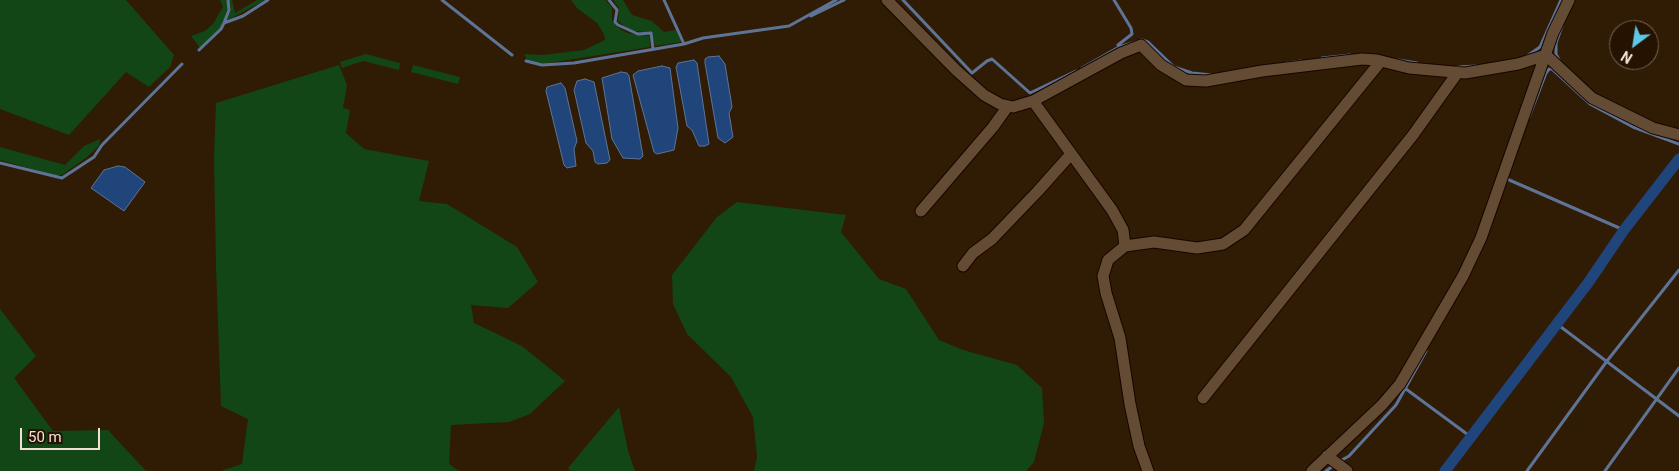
<!DOCTYPE html>
<html>
<head>
<meta charset="utf-8">
<style>
  body { margin:0 }
  #map { position:relative; width:1679px; height:471px; overflow:hidden; background:#301b05; font-family:Roboto,sans-serif }
  canvas { display:block }
  .north { position:absolute; left:1609px; top:20px; width:50px; height:50px; box-sizing:border-box; background:#261200; border:1px solid #776555; border-radius:50%; rotate:211deg; font-size:14px; font-weight:700; line-height:20px; text-align:center; color:#f0e1d4 }
  .north::after { content:''; display:block; margin:auto; width:18px; height:22px; background:#5ac8e6; clip-path:polygon(50% 0,100% 100%,50% 72%,0 100%) }
  .scale { position:absolute; left:20px; top:428px; width:80px; height:22px; box-sizing:border-box; border:2px solid #f0e1d4; border-top:0; padding-left:6px; font-size:15px; line-height:18px; white-space:nowrap; color:#f0e1d4; -webkit-text-stroke:4px #261200; paint-order:stroke }
</style>
</head>
<body>
<div id="map">
<canvas width="1679" height="471"></canvas>
<div class="north">N</div>
<div class="scale">50 m</div>
</div>
<script>
const ctx = document.querySelector('canvas').getContext('2d');
ctx.lineJoin = 'round';
function fillPath(path, color) {
  ctx.fillStyle = color;
  ctx.fill(path, 'evenodd');
}
function poly(rows) {
  const path = new Path2D();
  for (const r of rows) {
    path.moveTo(r[0], r[1]);
    for (let i = 2; i < r.length; i += 2) path.lineTo(r[i], r[i + 1]);
  }
  return path;
}
function strokePath(path, color, width, dash) {
  ctx.strokeStyle = color;
  ctx.lineWidth = width;
  ctx.lineCap = dash ? 'butt' : 'round';
  ctx.setLineDash(dash || []);
  ctx.stroke(path);
}
const green = poly([
  [0,0,126,0,174,55,170,67,149,87,126,72,69,135,0,109],
  [220,0,226,0,229,5,223,22,220,28,200,48,191,36,205,31,213,24,223,7],
  [229,0,232,0,235,13,257,0,265,0,226,21,231,8],
  [571,0,605,0,612,7,612,20,616,26,627,33,649,36,650,47,542,64,527,60,524,54,543,55,584,50,605,40,604,34,597,23,577,8],
  [613,0,623,0,632,15,652,21,664,32,676,30,681,42,655,46,651,33,629,30,618,21,619,8],
  [366,54,400,63,399,70,363,61,342,68,340,62],
  [339,65,347,85,343,108,350,110,346,133,364,149,429,161,419,201,447,204,517,247,538,282,508,308,471,305,474,323,522,346,565,381,530,414,509,422,451,425,449,464,459,471,221,471,242,464,248,419,221,406,216,266,214,157,216,103],
  [413,65,460,77,458,84,411,72],
  [100,139,99,146,87,157,62,175,53,175,0,160,0,147,65,165,84,146],
  [737,202,846,215,841,232,879,279,906,289,939,340,963,350,1017,365,1042,388,1044,423,1034,462,1026,471,754,471,757,457,753,417,731,377,687,334,673,304,672,275,717,217],
  [0,309,36,356,14,378,53,431,108,430,146,471,0,471],
  [619,407,628,451,635,471,571,471,568,468]
]);
const water = poly([
  [719,56,725,64,732,107,729,113,733,137,725,143,718,138,705,63,705,59,708,57,719,56],
  [694,60,697,63,709,144,705,146,699,146,692,130,687,126,676,67,678,63,694,60],
  [662,66,670,68,678,128,674,150,657,154,654,152,633,75,638,71,662,66],
  [621,72,627,73,629,76,643,156,640,159,623,158,612,139,602,78,621,72],
  [585,79,594,82,610,160,607,163,598,164,595,162,593,151,586,143,574,90,577,81,585,79],
  [561,83,565,88,577,141,574,149,576,166,567,168,564,165,546,91,547,87,561,83],
  [118,166,125,167,145,182,124,211,91,188,104,170,118,166]
]);
const stream = poly([
  [442,0,512,55],
  [609,0,617,10,615,22,618,25,638,34,651,33,653,49],
  [664,0,684,44],
  [903,0,972,73,987,61,992,59,1030,93,1076,71],
  [1114,0,1131,28,1132,34,1118,45],
  [811,16,844,0],
  [224,23,229,10,228,0],
  [199,50,221,29,224,23,243,16,268,0],
  [1527,56,1540,47,1561,0],
  [1322,58,1350,55],
  [1398,60,1417,63],
  [526,61,542,65,574,63,684,44,703,38,789,26,836,0],
  [1560,62,1556,54,1556,43,1562,26],
  [1287,63,1301,61],
  [1458,67,1476,66],
  [1082,68,1119,47,1142,40,1148,42,1174,67,1192,73,1212,75],
  [1553,70,1590,104,1633,127,1679,144],
  [1529,117,1546,73,1549,69,1554,69],
  [0,163,62,178,94,157,102,145,182,64],
  [1507,179,1624,230],
  [1557,324,1679,416],
  [1406,389,1471,437],
  [1340,461,1349,456,1396,405,1426,351],
  [1326,471,1333,466],
  [1527,471,1607,361,1679,270],
  [1605,471,1679,368]
]);
const canal = poly([
  [1445,471,1588,283,1624,230,1679,159]
]);
const street = poly([
  [887,0,956,70,984,95,1000,104,1013,107,1033,101,1121,53,1141,45,1161,65,1186,80,1206,81,1262,71,1362,59,1377,60,1409,68,1465,73,1518,64,1546,55,1592,98,1653,128,1679,135],
  [1033,101,1112,210,1123,230,1125,246],
  [921,211,993,127,1008,106],
  [963,266,973,253,992,239,1038,191,1071,154],
  [1203,398,1413,135,1458,72],
  [1327,456,1347,471],
  [1148,471,1139,446,1130,404,1120,338,1106,293,1103,276,1108,260,1125,246,1154,242,1197,248,1223,244,1244,230,1381,61],
  [1312,471,1382,405,1400,384,1463,276,1481,238,1553,33,1569,0]
]);
fillPath(green, '#134617');
fillPath(water, '#1f457b');
strokePath(water, '#5e7496', 1);
strokePath(stream, '#5e7496', 3);
strokePath(canal, '#1f457b', 11);
strokePath(street, '#170500', 13);
strokePath(street, '#634b34', 11);
</script>
</body>
</html>
